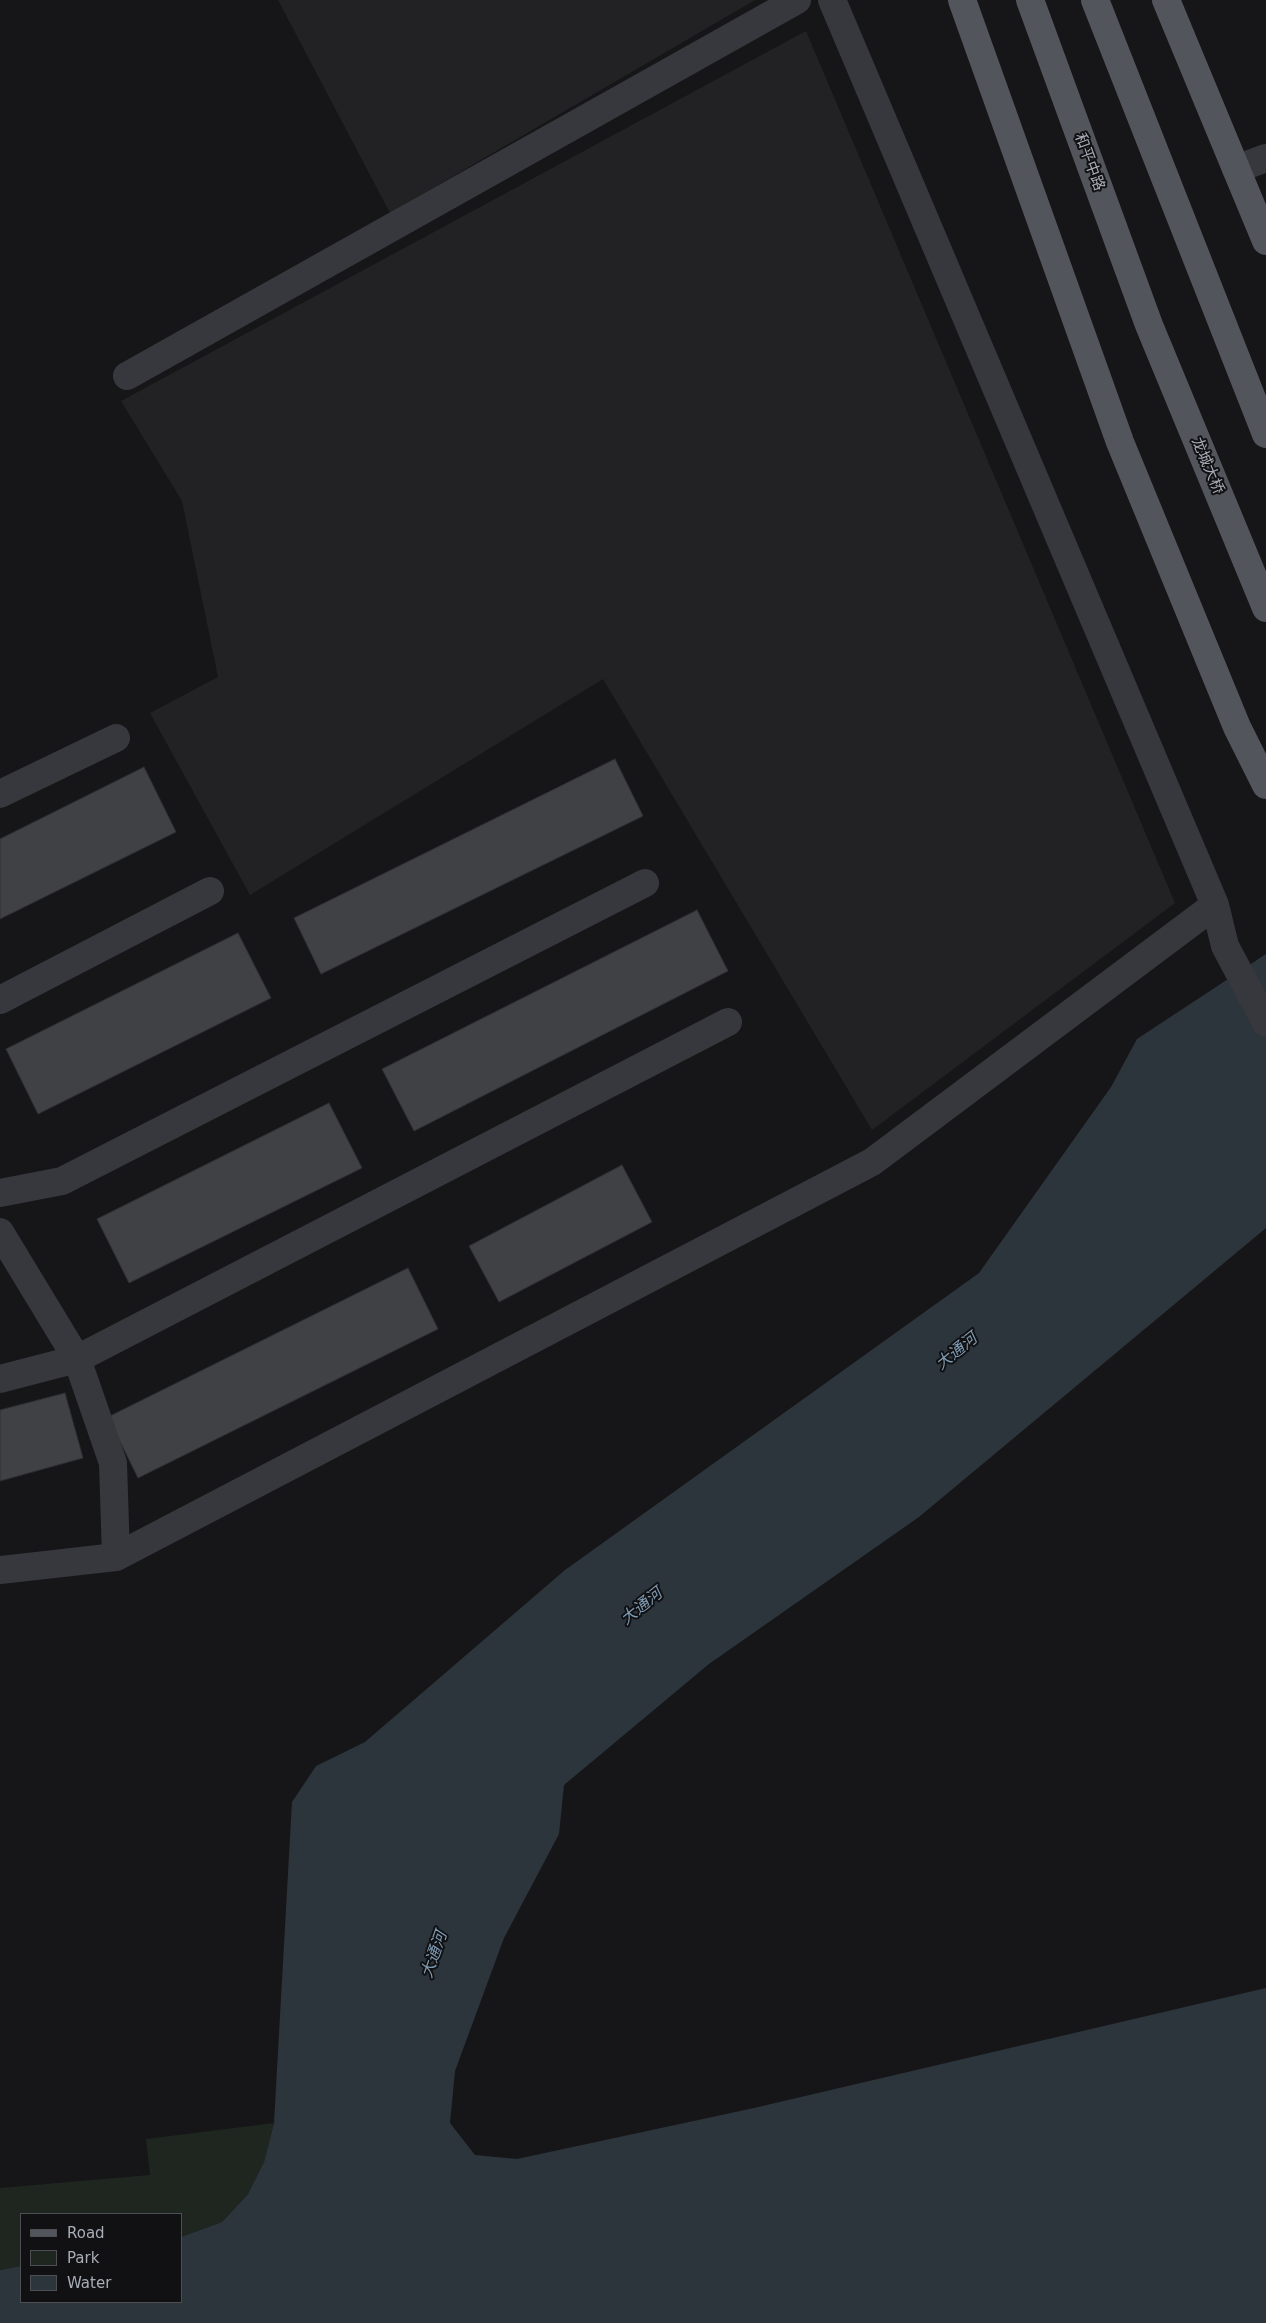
<!DOCTYPE html>
<html>
<head>
<meta charset="utf-8">
<style>
  body { margin:0 }
  #map { position:relative; width:1266px; height:2323px; overflow:hidden; background:#161618; font-family:"DejaVu Sans",sans-serif }
  canvas { display:block }
  .legend { position:absolute; left:20px; top:2213px; width:162px; height:90px; box-sizing:border-box; background:#111113; border:1px solid #4d4f55; margin:0; padding:6px 9px; list-style:none; font-size:15px; color:#a8adb8 }
  .legend li { display:flex; align-items:center; gap:10px; height:25px }
  .legend b { width:25px; border:1px solid #4d4f55 }
</style>
</head>
<body>
<div id="map">
<canvas width="1266" height="2323"></canvas>
<ul class="legend">
<li><b style="height:6px;background:#53555c"></b>Road</li>
<li><b style="height:14px;background:#1e261f"></b>Park</li>
<li><b style="height:14px;background:#2c353c"></b>Water</li>
</ul>
</div>
<script>
const ctx = document.querySelector('canvas').getContext('2d');
ctx.lineJoin = 'round';
function fillPath(path, color) {
  ctx.fillStyle = color;
  ctx.fill(path, 'evenodd');
}
function poly(rows) {
  const path = new Path2D();
  for (const r of rows) {
    path.moveTo(r[0], r[1]);
    for (let i = 2; i < r.length; i += 2) path.lineTo(r[i], r[i + 1]);
  }
  return path;
}
function strokePath(path, color, width, dash) {
  ctx.strokeStyle = color;
  ctx.lineWidth = width;
  ctx.lineCap = dash ? 'butt' : 'round';
  ctx.setLineDash(dash || []);
  ctx.stroke(path);
}
function write(font, color, halo, rows, align = 'center') {
  ctx.font = font + ' "DejaVu Sans","Noto Sans SC",sans-serif';
  ctx.lineWidth = 4;
  ctx.setLineDash([]);
  ctx.textBaseline = 'middle';
  ctx.strokeStyle = halo;
  ctx.fillStyle = color;
  for (const [text, x, y, turn = 0] of rows) {
    ctx.save();
    ctx.translate(x, y);
    ctx.rotate((+turn || 0) * Math.PI / 180);
    ctx.textAlign = isNaN(turn) ? turn : align;
    if (halo) ctx.strokeText(text, 0, 0);
    ctx.fillText(text, 0, 0);
    ctx.restore();
  }
}
const built = poly([
  [278,0,755,0,390,213],
  [806,31,1175,903,872,1130,603,679,250,895,150,713,218,677,182,501,121,401]
]);
const green = poly([
  [274,2123,264,2162,248,2194,222,2222,181,2237,181,2214,21,2214,21,2266,0,2270,0,2188,150,2175,146,2139]
]);
const water = poly([
  [1266,954,1266,1228,919,1517,709,1664,564,1785,559,1834,504,1938,455,2071,450,2123,475,2155,517,2159,754,2108,1266,1988,1266,2323,0,2323,0,2270,21,2266,21,2302,181,2302,181,2237,222,2222,248,2194,264,2162,274,2123,292,1802,316,1766,365,1742,565,1570,979,1273,1111,1087,1137,1039]
]);
const building = poly([
  [615,759,643,816,321,974,294,918,615,759],
  [144,767,176,832,0,919,0,839,144,767],
  [697,910,728,971,414,1131,382,1069,697,910],
  [238,933,271,998,38,1114,6,1049,238,933],
  [329,1103,362,1168,129,1283,97,1219,329,1103],
  [622,1165,652,1222,499,1302,469,1246,622,1165],
  [408,1268,438,1329,138,1478,108,1417,408,1268],
  [65,1393,83,1458,0,1481,0,1410,65,1393]
]);
const minor = poly([
  [832,0,1215,905,1225,946,1266,1023],
  [1236,169,1266,158],
  [127,376,797,0],
  [0,794,116,738],
  [0,1000,210,891],
  [0,1193,62,1181,645,883],
  [0,1232,77,1359,113,1463,116,1557],
  [0,1379,77,1359,728,1022],
  [0,1570,116,1557,872,1162,1215,905]
]);
const major = poly([
  [962,0,1120,442,1237,727,1266,785],
  [1030,0,1149,325,1266,608],
  [1095,0,1266,434],
  [1166,0,1266,241]
]);
const streetNames = [
  ["和平中路",1089,162,70],
  ["龙城大桥",1207,466,67]
];
const waterNames = [
  ["大通河",957,1352,-39],
  ["大通河",642,1607,-39],
  ["大通河",435,1955,-71]
];
fillPath(built, '#222225');
fillPath(green, '#1e261f');
fillPath(water, '#2c353c');
fillPath(building, '#404145');
strokePath(building, '#303034', 1);
strokePath(minor, '#37383d', 28);
strokePath(major, '#53555c', 28);
write('15px', '#a8adb8', '#111113', streetNames);
write('italic 16px', '#7f9bb3', '#111113', waterNames);
</script>
</body>
</html>
